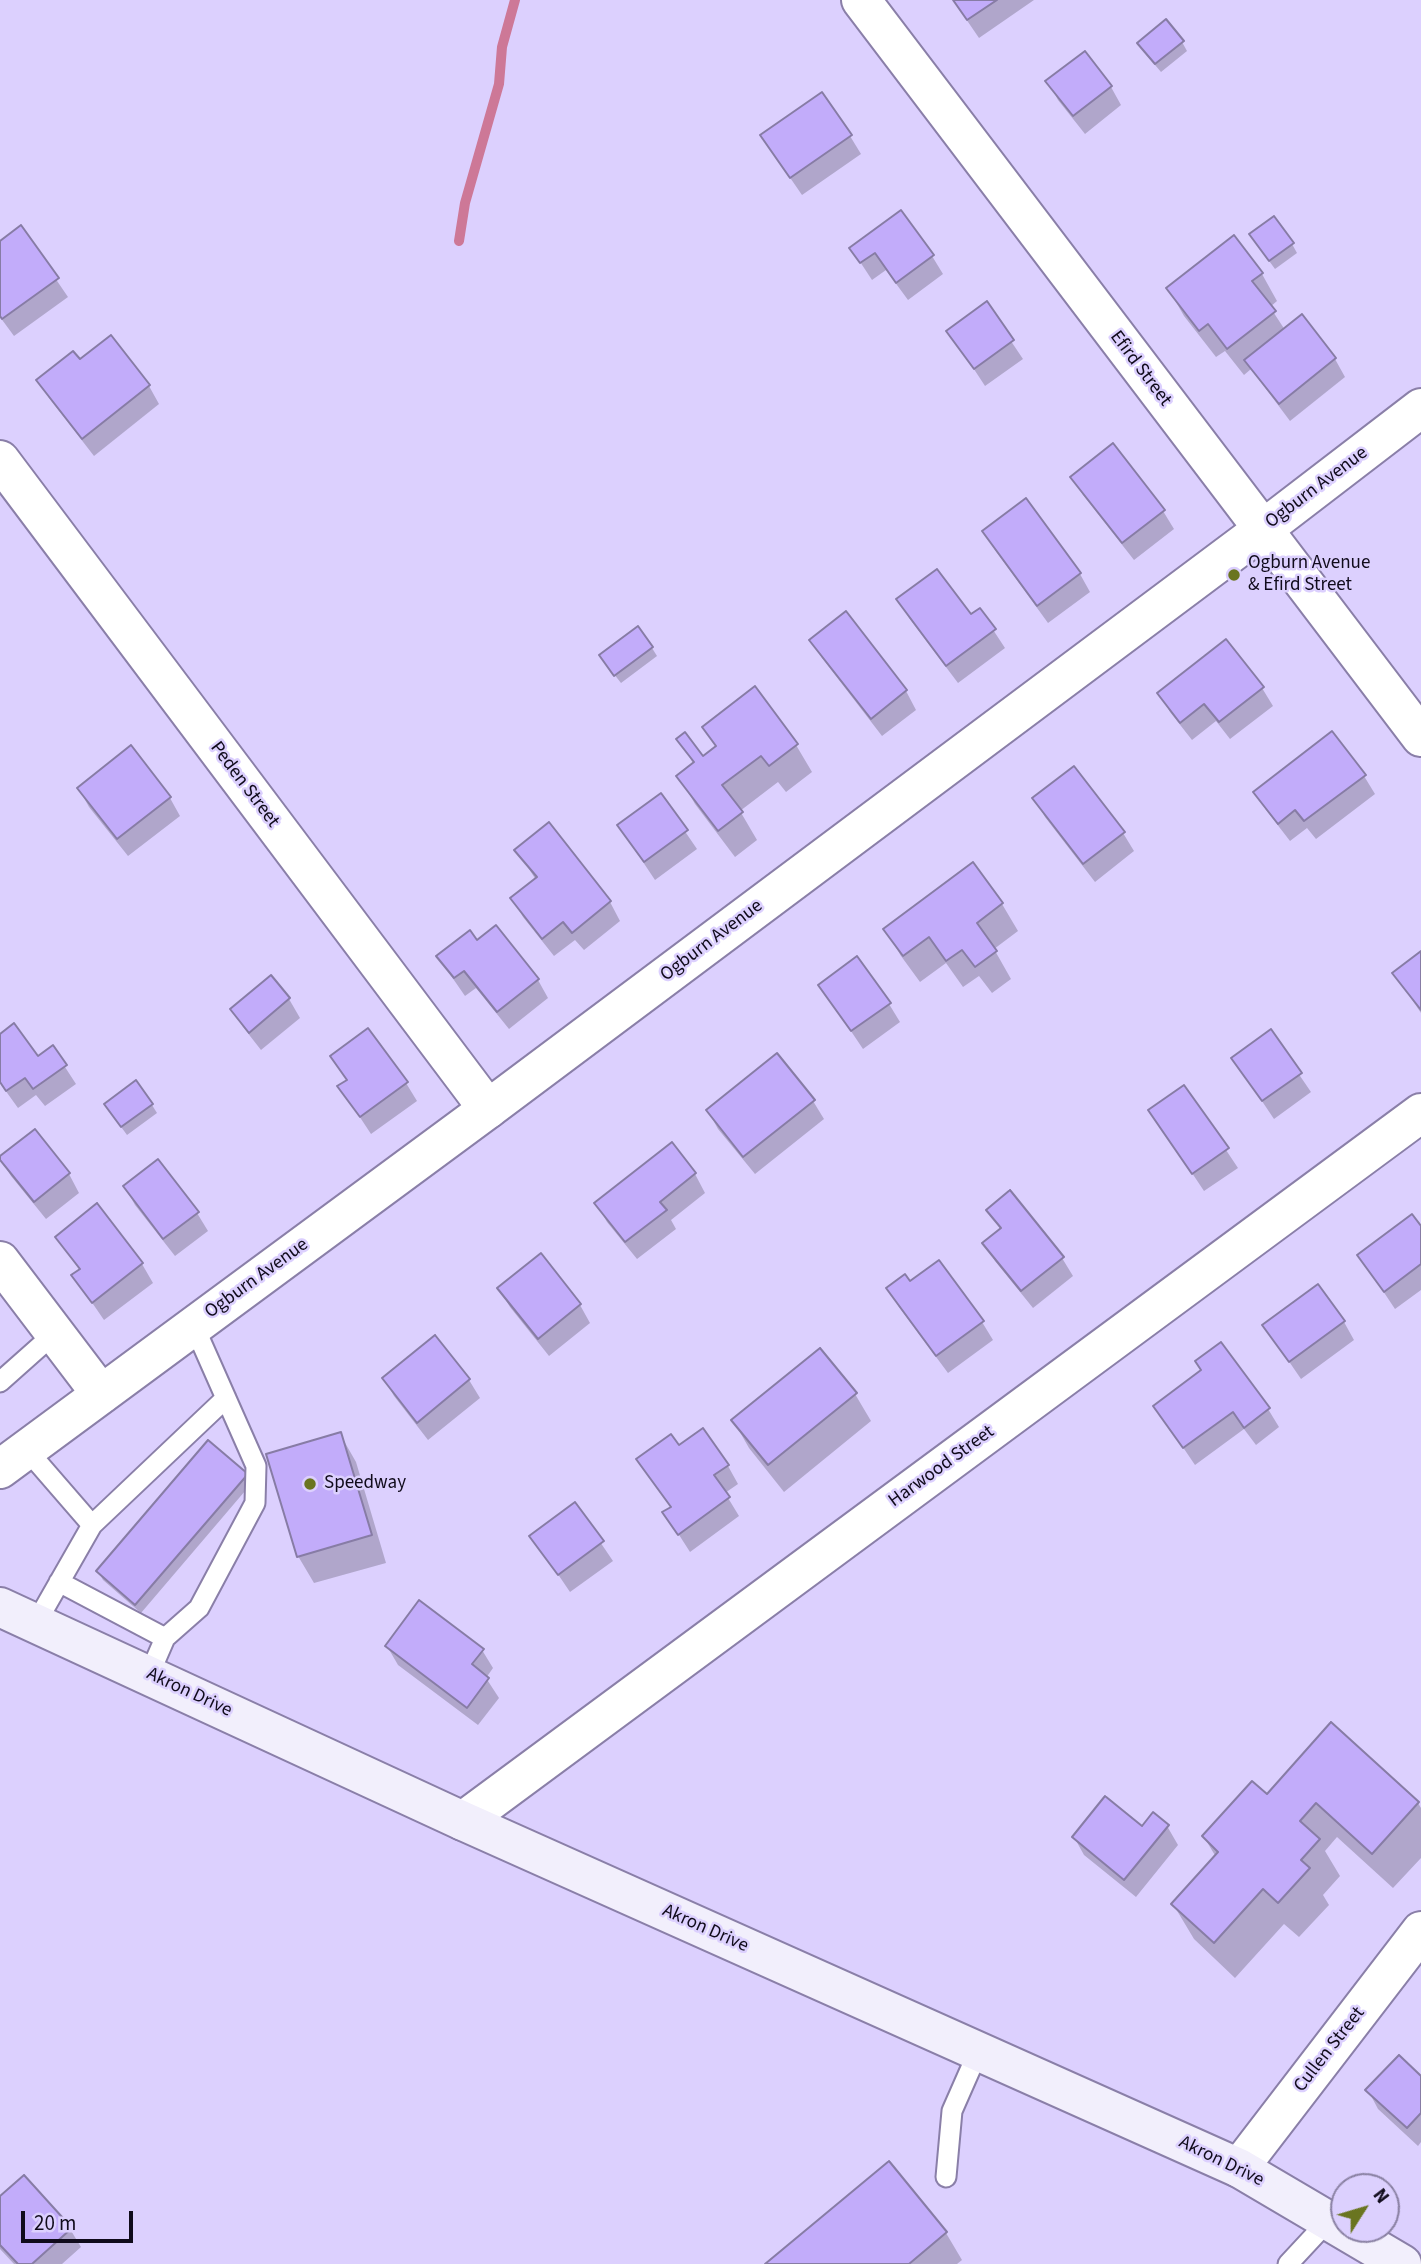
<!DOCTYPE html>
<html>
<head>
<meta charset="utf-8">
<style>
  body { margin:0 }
  #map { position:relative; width:1421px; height:2264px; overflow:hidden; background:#dcd0fe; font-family:"Source Sans 3",sans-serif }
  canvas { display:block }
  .north { position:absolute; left:1330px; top:2173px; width:70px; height:70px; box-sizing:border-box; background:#dcd0fe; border:2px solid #8a81a3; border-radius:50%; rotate:53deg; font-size:19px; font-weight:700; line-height:28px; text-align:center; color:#100b1b }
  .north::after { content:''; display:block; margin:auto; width:24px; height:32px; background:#6a7520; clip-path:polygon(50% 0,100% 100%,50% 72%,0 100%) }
  .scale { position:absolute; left:21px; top:2211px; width:112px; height:32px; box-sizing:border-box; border:4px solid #100b1b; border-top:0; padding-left:9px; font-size:21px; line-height:24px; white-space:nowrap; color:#100b1b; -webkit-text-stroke:5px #dcd0fe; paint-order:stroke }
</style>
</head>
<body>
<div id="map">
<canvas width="1421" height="2264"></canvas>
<div class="north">N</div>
<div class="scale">20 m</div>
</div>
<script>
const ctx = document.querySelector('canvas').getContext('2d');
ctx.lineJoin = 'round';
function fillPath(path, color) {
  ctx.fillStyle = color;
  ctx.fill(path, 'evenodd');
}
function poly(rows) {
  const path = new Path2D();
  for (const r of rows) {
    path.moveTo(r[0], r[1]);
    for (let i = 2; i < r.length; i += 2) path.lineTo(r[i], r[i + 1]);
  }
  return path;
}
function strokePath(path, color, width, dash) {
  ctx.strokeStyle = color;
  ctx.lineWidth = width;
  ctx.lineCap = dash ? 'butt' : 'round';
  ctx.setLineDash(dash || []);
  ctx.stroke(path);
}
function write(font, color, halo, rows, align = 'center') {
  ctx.font = font + ' "Source Sans 3",sans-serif';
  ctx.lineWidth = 5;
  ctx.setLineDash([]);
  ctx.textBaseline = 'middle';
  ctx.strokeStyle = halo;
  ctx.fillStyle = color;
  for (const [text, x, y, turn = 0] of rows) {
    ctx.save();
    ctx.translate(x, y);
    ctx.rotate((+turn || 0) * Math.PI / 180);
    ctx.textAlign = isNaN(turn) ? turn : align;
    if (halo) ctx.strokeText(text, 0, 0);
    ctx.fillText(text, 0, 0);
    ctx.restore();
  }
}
const shadow = poly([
  [953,0,1034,0,979,38],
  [1182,42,1187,51,1161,72,1144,52],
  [1085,53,1111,87,1121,105,1085,134,1058,100,1048,81],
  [850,136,861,154,802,195,773,153],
  [21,228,68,297,14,336,0,317,0,243],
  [1256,243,1292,244,1297,253,1275,269],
  [851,248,932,256,943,274,908,300,886,270,872,280],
  [1262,274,1277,301,1270,307,1285,330,1301,317,1335,359,1345,377,1290,421,1251,369,1244,375,1225,351,1216,357,1184,316,1168,288],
  [986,304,1023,359,985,386,949,331],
  [111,338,149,386,159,404,94,456,49,398,38,380,80,362],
  [1072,477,1163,511,1174,529,1134,560,1083,495],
  [1026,501,1080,574,1090,592,1048,623,995,550,984,532],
  [898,599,971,617,980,610,1005,648,958,683,909,618],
  [846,614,906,691,916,710,882,736,822,658,811,640],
  [652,648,657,656,621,683,606,664],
  [1262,688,1273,706,1230,739,1216,721,1192,740,1170,712,1159,693],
  [704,727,796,745,812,772,786,792,778,782,740,811,757,840,735,857,695,804,679,776,694,765,679,739,702,758,716,748],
  [1364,776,1375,794,1316,839,1307,828,1290,841,1266,810,1255,792],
  [79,789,170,798,180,816,128,856,89,807],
  [660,795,697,849,655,880,619,826],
  [1035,799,1123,833,1134,851,1095,882,1045,817],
  [548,825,610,902,620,921,584,950,575,940,554,956,523,917,513,899,536,880,517,850],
  [1002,904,1018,931,994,949,1011,979,992,993,979,976,963,987,946,963,920,982,901,956,885,929],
  [496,928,538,980,548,998,509,1029,476,988,465,996,438,957,477,942],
  [1421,953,1421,1013,1394,973],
  [271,977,289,999,300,1018,261,1050,243,1027,232,1009],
  [820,985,889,1004,900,1022,863,1049],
  [1270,1032,1311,1092,1274,1119,1233,1058],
  [0,1036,38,1059,52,1047,76,1084,45,1106,36,1095,18,1108,0,1083],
  [332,1057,406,1083,417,1101,371,1134,340,1087,348,1081],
  [1184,1087,1238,1168,1204,1191,1150,1110],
  [813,1101,824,1119,755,1174,718,1129,708,1111],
  [152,1105,157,1113,127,1135,111,1113],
  [35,1131,69,1174,79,1193,46,1219,11,1176,0,1158],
  [672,1144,695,1174,705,1193,671,1220,676,1229,637,1259,607,1222,596,1203],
  [125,1187,197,1213,208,1231,175,1256,135,1205],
  [97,1206,142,1264,153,1283,104,1320,73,1275,80,1271,57,1237],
  [988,1210,1062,1258,1073,1276,1033,1308,995,1261,985,1243,1001,1230],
  [1421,1229,1421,1290,1395,1309,1359,1255],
  [910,1284,982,1322,993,1340,948,1373,899,1307,888,1289],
  [499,1289,580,1305,590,1323,549,1356,510,1307],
  [1344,1322,1354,1340,1301,1379,1264,1325],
  [435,1337,469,1380,480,1398,428,1440,394,1396,384,1378],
  [1221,1344,1268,1409,1279,1427,1256,1445,1244,1429,1195,1465,1155,1406,1203,1371],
  [855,1394,871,1421,784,1492,749,1448,733,1420],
  [340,1434,356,1462,386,1563,314,1583,298,1556],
  [679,1447,728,1466,738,1484,725,1493,739,1516,690,1552,665,1513,672,1508,639,1459],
  [246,1475,251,1484,141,1613,103,1580,98,1571],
  [575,1505,613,1561,570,1592,532,1536],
  [387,1646,482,1650,493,1668,486,1678,499,1698,478,1725,398,1665],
  [1267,1796,1418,1803,1421,1808,1421,1858,1393,1888,1337,1837,1325,1851,1340,1876,1323,1895,1329,1905,1299,1937,1284,1924,1235,1978,1194,1939,1173,1904,1216,1857,1204,1837],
  [1167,1826,1178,1845,1136,1897,1084,1855,1074,1837],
  [1421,2078,1421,2142,1418,2146,1378,2109,1368,2090],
  [889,2163,946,2233,962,2260,957,2264,767,2264],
  [0,2199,70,2229,81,2247,62,2264,14,2264,0,2249]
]);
const stream = poly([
  [459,241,465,203,499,84,502,47,515,0]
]);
const building = poly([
  [953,0,997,0,967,20,953,0],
  [1166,19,1184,41,1155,64,1137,43,1166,19],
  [1085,51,1112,86,1073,116,1045,81,1085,51],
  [822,92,852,135,790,178,760,135,822,92],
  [901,210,934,255,896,283,875,253,860,263,849,248,901,210],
  [1274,216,1294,243,1269,261,1249,234,1274,216],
  [21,225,59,278,2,319,0,316,0,241,21,225],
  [1234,235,1263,273,1252,281,1276,311,1227,349,1208,324,1199,331,1166,288,1234,235],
  [987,301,1014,340,974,369,946,331,987,301],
  [1302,314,1336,358,1279,404,1244,360,1302,314],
  [111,335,150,385,82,439,36,380,73,351,80,359,111,335],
  [1113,443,1165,510,1122,543,1070,477,1113,443],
  [1026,498,1081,573,1037,606,982,531,1026,498],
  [937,569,971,614,980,608,996,629,946,666,896,599,937,569],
  [846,611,907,690,871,719,809,640,846,611],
  [638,626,653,647,614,676,599,655,638,626],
  [1226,639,1264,687,1219,722,1204,704,1180,723,1157,693,1226,639],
  [755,686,798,744,769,766,761,756,722,785,743,812,718,831,676,776,694,762,676,739,685,732,703,756,716,746,702,727,755,686],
  [1332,731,1366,775,1304,821,1295,810,1278,824,1253,792,1332,731],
  [131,745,171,797,117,839,77,788,131,745],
  [1074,766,1125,832,1083,864,1032,798,1074,766],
  [661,793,688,830,644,862,617,825,661,793],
  [549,822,611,901,572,933,563,922,542,939,510,898,537,877,514,850,549,822],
  [973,862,1003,903,977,923,997,951,975,967,962,950,946,961,929,937,903,956,883,929,973,862],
  [496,925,539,979,497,1012,464,971,454,978,436,956,470,930,477,940,496,925],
  [1421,951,1421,1010,1392,973,1421,951],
  [857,956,891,1003,851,1031,818,985,857,956],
  [271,975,290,998,249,1033,230,1009,271,975],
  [14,1023,38,1056,53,1045,67,1065,33,1089,25,1078,6,1091,0,1082,0,1034,14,1023],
  [368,1028,408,1082,360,1117,337,1086,347,1080,330,1056,368,1028],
  [1271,1029,1302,1073,1262,1101,1231,1058,1271,1029],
  [777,1053,815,1100,743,1157,706,1110,777,1053],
  [136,1080,153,1104,121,1127,104,1104,136,1080],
  [1184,1085,1229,1148,1192,1174,1148,1110,1184,1085],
  [35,1129,70,1173,34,1202,0,1160,0,1156,35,1129],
  [672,1142,696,1173,660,1202,667,1210,625,1242,594,1203,672,1142],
  [158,1159,199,1212,163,1239,123,1186,158,1159],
  [1010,1190,1064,1257,1021,1291,982,1243,1001,1228,986,1210,1010,1190],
  [97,1203,143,1263,92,1303,71,1275,80,1269,55,1237,97,1203],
  [1412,1214,1421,1226,1421,1264,1384,1292,1357,1255,1412,1214],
  [541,1253,581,1304,538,1339,497,1288,541,1253],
  [939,1260,984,1321,936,1356,886,1288,905,1274,910,1281,939,1260],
  [1318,1284,1345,1321,1289,1362,1262,1325,1318,1284],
  [435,1335,470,1379,417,1423,382,1378,435,1335],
  [1221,1342,1270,1408,1244,1428,1233,1412,1183,1448,1153,1406,1201,1370,1195,1361,1221,1342],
  [820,1348,857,1393,768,1465,731,1420,820,1348],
  [703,1428,729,1465,714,1475,730,1497,678,1535,662,1512,671,1507,636,1459,671,1434,679,1445,703,1428],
  [341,1432,372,1535,297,1557,266,1454,341,1432],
  [208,1440,248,1474,135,1605,96,1571,208,1440],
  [575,1502,604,1541,558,1575,529,1536,575,1502],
  [419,1600,484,1649,472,1664,489,1678,467,1708,385,1646,419,1600],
  [1331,1722,1419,1802,1372,1854,1316,1803,1300,1821,1320,1839,1301,1860,1310,1868,1278,1903,1263,1889,1214,1943,1171,1904,1218,1852,1202,1836,1252,1781,1267,1794,1331,1722],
  [1105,1796,1142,1826,1153,1812,1169,1825,1124,1880,1072,1837,1105,1796],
  [1399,2055,1421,2076,1421,2113,1407,2128,1365,2090,1399,2055],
  [889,2161,947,2232,909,2264,765,2264,889,2161],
  [24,2175,72,2228,32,2264,18,2264,0,2245,0,2196,24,2175]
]);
const service = poly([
  [0,1382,55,1333],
  [27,1450,92,1525,36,1623],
  [92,1525,226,1398],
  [59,1582,165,1638,199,1608,255,1503,256,1466,194,1326],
  [149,1675,165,1638],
  [946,2177,952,2111,978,2052],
  [1288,2264,1328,2221]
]);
const minor = poly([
  [861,0,1421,737],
  [0,460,488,1109],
  [0,1261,101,1394],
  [463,1821,1421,1113],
  [1239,2168,1421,1931]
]);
const tertiary = poly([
  [0,1469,488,1109,1262,530,1421,408]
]);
const secondary = poly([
  [0,1607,463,1821,1239,2168,1402,2264]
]);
const markers = [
  [1234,575,7,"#6a7520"],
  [310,1484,7,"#6a7520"]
];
const streetNames = [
  ["Efird Street",1140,369,53],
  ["Ogburn Avenue",1317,488,-37],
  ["Peden Street",244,785,53],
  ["Ogburn Avenue",712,941,-37],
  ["Ogburn Avenue",257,1279,-36],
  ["Harwood Street",942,1467,-36],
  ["Akron Drive",189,1693,25],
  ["Akron Drive",705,1929,24],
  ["Cullen Street",1330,2050,-52],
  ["Akron Drive",1221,2162,26]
];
const poiNames = [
  ["Ogburn Avenue",1248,564],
  ["& Efird Street",1248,586],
  ["Speedway",324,1484]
];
fillPath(shadow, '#0003');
strokePath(stream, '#cd7897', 10);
fillPath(building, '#c2acfa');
strokePath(building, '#877ca5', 2);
strokePath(service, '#8a7fa8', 23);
strokePath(minor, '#8a7fa8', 42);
strokePath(tertiary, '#8a7fa8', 42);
strokePath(secondary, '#8a7fa8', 42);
strokePath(service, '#fff', 19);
strokePath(minor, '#fff', 38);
strokePath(tertiary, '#fff', 38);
strokePath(secondary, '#f2effc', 38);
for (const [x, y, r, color] of markers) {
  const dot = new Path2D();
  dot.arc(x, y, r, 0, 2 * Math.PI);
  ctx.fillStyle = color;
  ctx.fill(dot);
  strokePath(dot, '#dcd0fe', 2.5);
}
write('19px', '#100b1b', '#dcd0fe', streetNames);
write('19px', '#100b1b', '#dcd0fe', poiNames, 'left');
</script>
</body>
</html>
